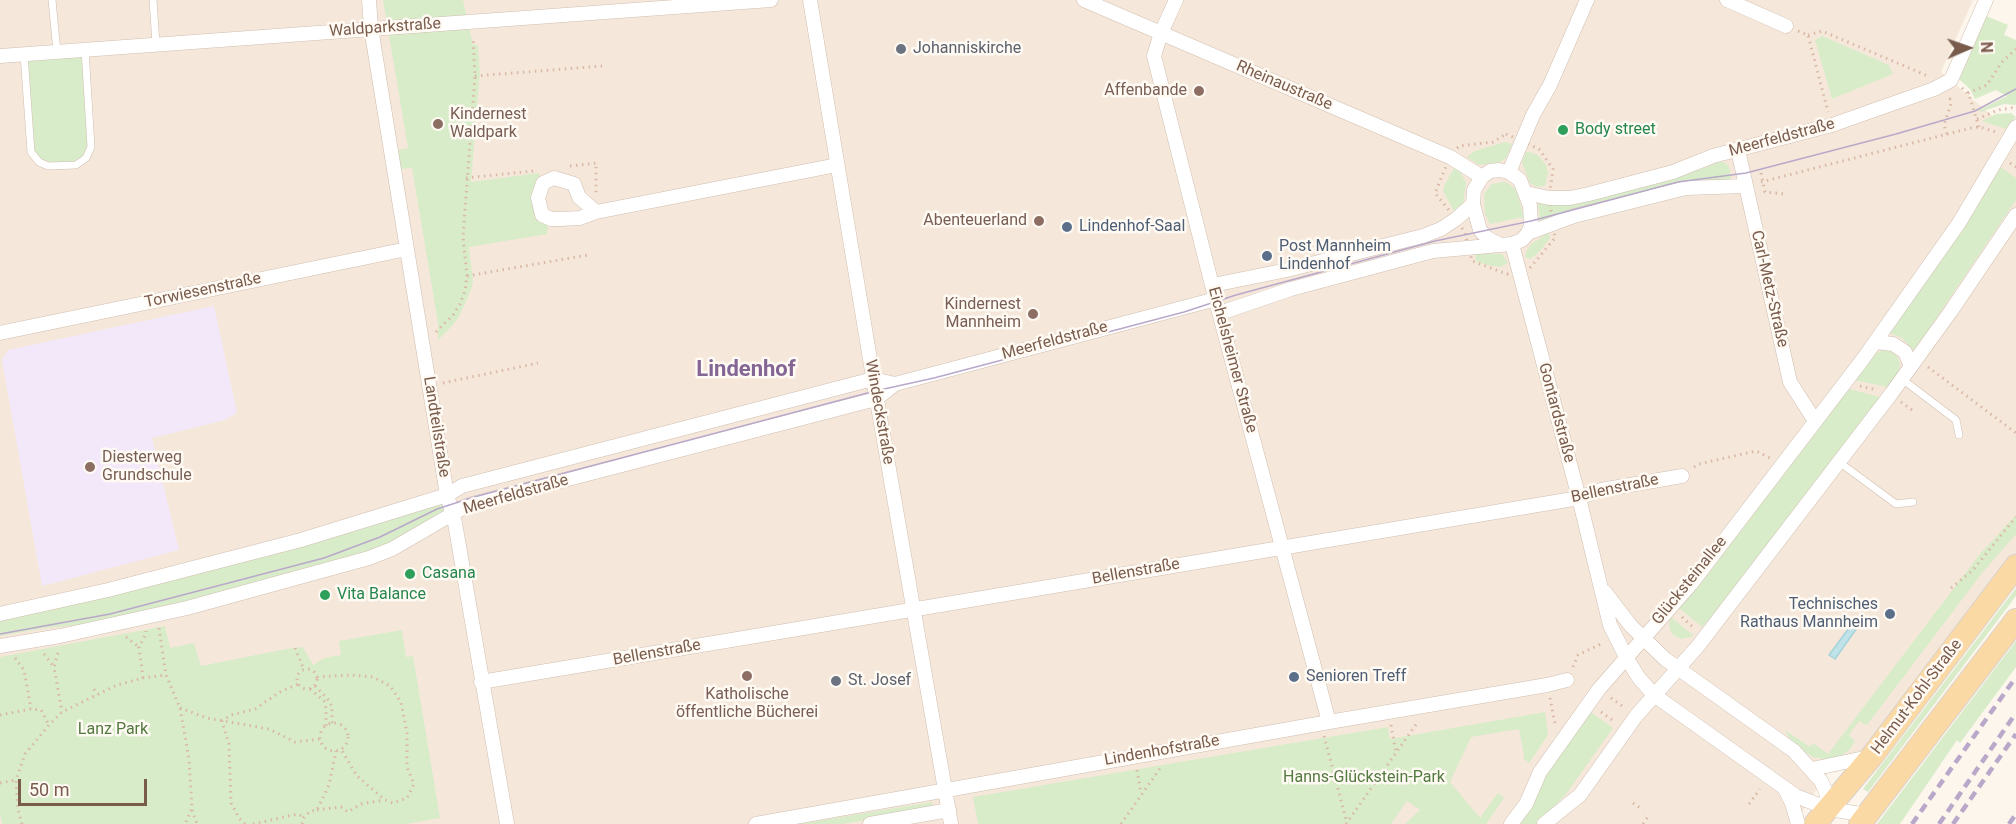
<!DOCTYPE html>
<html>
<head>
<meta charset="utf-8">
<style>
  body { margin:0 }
  #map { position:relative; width:2016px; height:824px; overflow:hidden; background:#fdf6ec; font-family:Roboto,sans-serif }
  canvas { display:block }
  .north { position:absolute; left:1938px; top:18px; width:60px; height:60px; -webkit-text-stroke:4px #fffaf3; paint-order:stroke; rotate:88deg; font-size:16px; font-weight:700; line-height:24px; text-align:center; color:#7a5c4d }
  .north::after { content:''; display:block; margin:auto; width:21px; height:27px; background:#7a5c4d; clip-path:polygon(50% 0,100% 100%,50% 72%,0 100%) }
  .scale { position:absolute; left:18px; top:779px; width:129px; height:27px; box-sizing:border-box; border:3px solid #7a5c4d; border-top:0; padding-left:8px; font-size:18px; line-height:21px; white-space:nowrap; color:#7a5c4d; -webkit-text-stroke:4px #fffaf3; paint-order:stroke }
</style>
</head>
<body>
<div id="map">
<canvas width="2016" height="824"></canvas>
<div class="north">N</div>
<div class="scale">50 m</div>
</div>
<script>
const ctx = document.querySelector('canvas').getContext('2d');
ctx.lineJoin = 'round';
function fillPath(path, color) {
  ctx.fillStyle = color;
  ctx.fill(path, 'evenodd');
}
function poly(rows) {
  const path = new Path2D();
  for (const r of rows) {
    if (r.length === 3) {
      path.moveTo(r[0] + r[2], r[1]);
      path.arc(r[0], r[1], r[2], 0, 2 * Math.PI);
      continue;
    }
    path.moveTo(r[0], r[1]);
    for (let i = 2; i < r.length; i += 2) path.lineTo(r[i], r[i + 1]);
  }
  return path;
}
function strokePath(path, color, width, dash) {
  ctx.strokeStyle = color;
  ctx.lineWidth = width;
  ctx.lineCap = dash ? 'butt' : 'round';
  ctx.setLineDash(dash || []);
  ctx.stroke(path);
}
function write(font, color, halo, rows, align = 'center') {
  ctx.font = font + ' Roboto,sans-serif';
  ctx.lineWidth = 5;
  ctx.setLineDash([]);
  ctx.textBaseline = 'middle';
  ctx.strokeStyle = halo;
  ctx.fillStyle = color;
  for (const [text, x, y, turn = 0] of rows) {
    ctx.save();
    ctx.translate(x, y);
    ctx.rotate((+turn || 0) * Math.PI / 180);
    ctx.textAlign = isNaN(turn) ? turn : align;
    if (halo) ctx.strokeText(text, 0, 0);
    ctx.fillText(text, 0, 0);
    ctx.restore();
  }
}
const residential = poly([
  [0,0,1973,0,1941,72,2016,136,2016,566,1872,756,1834,763,1794,824,0,824]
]);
const education = poly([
  [214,306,237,413,225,420,152,438,179,550,42,586,2,360,8,350]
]);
const green = poly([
  [383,0,463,0,473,45,478,45,480,72,471,182,539,173,548,225,547,234,469,247,473,280,472,287,460,315,453,325,438,340,438,323,412,168,401,169,398,150,408,148],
  [1986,16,2008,25,2004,35,2016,40,2016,105,2004,104,1980,112,1979,110,2007,96,1996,90,1975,99,1970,89,1959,79],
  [1822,36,1889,65,1893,74,1832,99,1815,40],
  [85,50,91,140,81,162,51,167,34,158,24,54],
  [2011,113,2016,117,2006,129,1982,121,1996,114],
  [1505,142,1512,144,1506,158,1500,162,1479,165,1467,157,1475,151],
  [1526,152,1530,152,1539,156,1546,165,1548,173,1545,186,1537,187,1530,183,1522,163],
  [1723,162,1728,165,1730,170,1731,178,1727,182,1540,224,1538,202,1669,178,1705,168,1716,163],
  [1999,166,2016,178,2016,200,1914,351,1902,338,1889,333],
  [1454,168,1460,171,1466,183,1463,205,1455,213,1443,191,1444,186],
  [1503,182,1508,183,1516,190,1524,217,1490,224,1485,214,1484,194,1492,184],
  [1548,233,1550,238,1539,252,1530,259,1525,257,1527,250,1531,244],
  [1475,253,1502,254,1508,263,1500,267,1487,265,1476,261],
  [1882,350,1890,351,1897,356,1900,364,1899,372,1888,387,1854,380,1874,355],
  [1849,389,1880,397,1724,603,1702,627,1679,608,1699,586],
  [447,495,452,514,392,549,103,623,45,628,0,636,0,614],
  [2016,515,2016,534,1982,573,1867,725,1859,721,1849,735,1855,741,1850,749,1837,759,1831,760,1813,757,1792,744,1785,730,1810,747,1813,743,1828,754,1980,554],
  [2016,588,2016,596,1868,792,1863,789],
  [1671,617,1694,636,1681,639,1673,635,1670,630,1669,624],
  [165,626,170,648,194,643,201,666,286,649,303,647,313,665,324,658,341,655,339,641,402,630,406,657,413,656,440,818,406,824,2,824,0,812,0,657],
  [2016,641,2016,667,1960,743,1957,740,1900,824,1877,824],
  [1588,710,1613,728,1566,794,1537,824,1516,824,1535,789],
  [1545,712,1548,735,1529,763,1523,758,1524,756,1519,729,1471,737,1450,782,1480,818,1498,793,1504,798,1486,824,1405,824,1420,810,1407,801,1391,824,978,824,973,797,1388,727,1390,739],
  [932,802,933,808,843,824,800,824]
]);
const water = poly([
  [1852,624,1857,628,1835,659,1829,655,1852,624]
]);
const path = poly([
  [1798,31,1808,35,1828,112],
  [1808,35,1822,31,1928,76],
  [475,76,602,66],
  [1962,88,1969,95,1979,127],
  [1968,93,1987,85,2002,62,2016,49],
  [1977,119,1998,110,2012,108,2016,111],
  [1506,134,1539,149,1553,169,1549,198,1555,238,1529,269,1507,274,1472,261,1465,233,1456,219,1435,193,1450,157,1459,146,1493,142,1506,134],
  [1947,134,1944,125,1951,104,1950,99,1947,100],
  [2010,163,2016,167],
  [570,166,596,163,596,193],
  [1761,173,1765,192,1784,194],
  [466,178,533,171],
  [1761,182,1971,128,1979,127,1996,132],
  [467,276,588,255],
  [436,332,453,315,460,304,465,291,467,276,463,237,475,76,473,37],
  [1928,367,2016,433],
  [443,383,538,363],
  [1860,386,1877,390],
  [1901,402,1912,410],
  [1694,467,1699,464,1756,451,1770,458],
  [1951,588,1972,571,2016,517],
  [1682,617,1693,627],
  [159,628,166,675],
  [126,637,139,647],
  [295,648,304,670],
  [58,653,54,667,62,712],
  [44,654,54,667],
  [15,658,24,670,31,709],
  [1573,667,1578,655,1603,643],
  [307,679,10],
  [317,677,351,675,373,677,390,686,401,702,407,733,407,767,414,784,407,798,393,803,385,800,357,776,341,749],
  [143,678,139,647,146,634,146,631],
  [315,686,327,698,332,706,332,723],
  [94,689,96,695],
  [310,689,324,701,326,708,326,726],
  [1550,698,1555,724],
  [1611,698,1625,708],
  [180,708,207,718,269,729,295,742,320,739],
  [1601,712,1615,722],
  [0,715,31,709,41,710,49,725],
  [334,737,14],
  [1391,725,1396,753],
  [1324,736,1347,823],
  [1137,770,1141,793],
  [0,783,16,780],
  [1633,803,1643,810],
  [1749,804,1760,789],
  [192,810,197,824],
  [317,810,341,807,348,812,361,804,384,800],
  [22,824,18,810,16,780,25,754,49,725,62,712,117,685,143,678,166,675,180,708,189,759,192,808,185,824],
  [245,824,239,818,231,803,229,744,222,721,231,715,255,709,280,692,298,684],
  [253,824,297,814,304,817],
  [302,824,304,817,311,811,317,810,329,785,336,751],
  [1121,824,1161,767],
  [1346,824,1417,723],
  [1643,824,1649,815]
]);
const lane = poly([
  [52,0,57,52],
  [153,0,156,44],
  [24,54,31,152,39,162,48,166,76,165,86,158,91,147,85,50],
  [1902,379,1956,420,1959,435],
  [1839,462,1896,504,1913,502]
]);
const street = poly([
  [369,0,371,28,447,495,455,523,507,824],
  [810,0,875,389,951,824],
  [1084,0,1450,157,1482,177],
  [1176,0,1161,33,1154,56,1216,301,1329,722],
  [1727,0,1786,26],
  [0,56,771,0],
  [1738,150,1790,382,1815,421],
  [1499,170,1509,172,1520,180,1530,206,1531,226,1528,233,1522,240,1512,244,1500,245,1487,238,1480,230,1473,204,1474,190,1482,177,1490,171,1499,170],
  [1509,172,1533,115,1550,85,1587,0],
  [1526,193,1549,198,1570,198,1589,194,1673,172,1713,156,1832,125,1934,89,1951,80,1986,0],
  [596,212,580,218,561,219,551,219,542,215,538,198,543,183,554,178,574,184,579,197,596,212,837,165],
  [1528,233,1574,216,1686,188,1745,186],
  [1512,244,1579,498,1610,625,1627,659,1639,678,1654,695,1796,796,1829,809,1867,815],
  [1213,285,1287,270,1423,236,1441,229,1456,219,1473,204],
  [1220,313,1291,289,1433,251,1500,245],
  [0,333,407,249],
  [1876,342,1893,344,1905,352,1911,366],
  [1605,592,1631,626,1665,659,1794,751,1821,781,1826,792,1829,810],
  [0,614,108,590,301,540,447,495,462,486,873,379,895,384],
  [0,646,60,636,187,608,369,558,392,549,468,505,876,399,895,384,1216,299],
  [481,682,1579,498,1601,490,1682,476],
  [1812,769,1869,757],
  [1785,789,1792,803,1798,824],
  [756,824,1329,722,1547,685,1567,680],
  [870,824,949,810],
  [1511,824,1526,804,1540,772,1599,689,1691,584,1863,359,1959,223,2016,127],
  [1544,824,1580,795,1636,716,1698,646,1891,394,1951,311,2016,215]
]);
const primary = poly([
  [1815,824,1872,756,2016,566],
  [1860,824,2016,620]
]);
const tram = poly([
  [0,634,110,614,324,558,380,537,437,509,474,497,875,391,934,378,1184,312,1236,295,1435,241,1531,221,1678,182,1746,173,1896,134,1975,111,2016,89]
]);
const rail = poly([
  [1912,824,2016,677],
  [1939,824,2016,713],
  [1953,824,2016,734],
  [2009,824,2016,814]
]);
const markers = [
  [901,49,6,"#6b7280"],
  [1199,91,6,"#8d6e63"],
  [438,124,6,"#8d6e63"],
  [1563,130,6,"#2e9e5b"],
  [1039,221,6,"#8d6e63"],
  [1067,227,6,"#5c6f8a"],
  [1267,256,6,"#5c6f8a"],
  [1033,314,6,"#8d6e63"],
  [90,467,6,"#8d6e63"],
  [410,574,6,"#2e9e5b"],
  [325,595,6,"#2e9e5b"],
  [1890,614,6,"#5c6f8a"],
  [747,676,6,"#8d6e63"],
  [1294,677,6,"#5c6f8a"],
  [836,681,6,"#6b7280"]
];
const streetNames = [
  ["Waldparkstraße",385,28,-4],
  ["Rheinaustraße",1284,86,23],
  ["Meerfeldstraße",1782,138,-15],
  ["Carl-Metz-Straße",1769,289,77],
  ["Torwiesenstraße",203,291,-12],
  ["Meerfeldstraße",1055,341,-15],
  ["Eichelsheimer Straße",1232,360,75],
  ["Windeckstraße",879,412,80],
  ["Gontardstraße",1556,413,75],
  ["Landteilstraße",436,427,81],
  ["Bellenstraße",1615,489,-12],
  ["Meerfeldstraße",516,495,-16],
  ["Bellenstraße",1136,572,-10],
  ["Glücksteinallee",1690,581,-51],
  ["Bellenstraße",657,653,-10],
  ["Helmut-Kohl-Straße",1917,697,-53],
  ["Lindenhofstraße",1162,751,-10]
];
const worshipNames = [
  ["Johanniskirche",913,49],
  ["St. Josef",848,681]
];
const educationNames = [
  ["Affenbande",1187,91],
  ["Kindernest",450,115,"left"],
  ["Waldpark",450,133,"left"],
  ["Abenteuerland",1027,221],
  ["Kindernest",1021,305],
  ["Mannheim",1021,323],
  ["Diesterweg",102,458,"left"],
  ["Grundschule",102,476,"left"],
  ["Katholische",747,695,"center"],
  ["öffentliche Bücherei",747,713,"center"]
];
const leisureNames = [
  ["Body street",1575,130],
  ["Casana",422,574],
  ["Vita Balance",337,595]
];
const serviceNames = [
  ["Lindenhof-Saal",1079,227],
  ["Post Mannheim",1279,247],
  ["Lindenhof",1279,265],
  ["Technisches",1878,605,"right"],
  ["Rathaus Mannheim",1878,623,"right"],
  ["Senioren Treff",1306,677]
];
const parkNames = [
  ["Lanz Park",113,730],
  ["Hanns-Glückstein-Park",1364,778]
];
const districtNames = [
  ["Lindenhof",746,370]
];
fillPath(residential, '#f5e8da');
fillPath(education, '#f3e8fa');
fillPath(green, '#d8ecc9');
fillPath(water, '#bfe3e8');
strokePath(water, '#a5d3da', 1.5);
strokePath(lane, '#d1beb0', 8);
strokePath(street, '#d1beb0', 15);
strokePath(primary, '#dad1cd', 24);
strokePath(path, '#d9b8a5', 3, [1.5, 4.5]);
strokePath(lane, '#fff', 7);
strokePath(street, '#fff', 14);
strokePath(primary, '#fbd9a5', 22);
strokePath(tram, '#b9a8c9', 1.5);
strokePath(rail, '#b9a8c9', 4.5, [9, 6]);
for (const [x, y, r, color] of markers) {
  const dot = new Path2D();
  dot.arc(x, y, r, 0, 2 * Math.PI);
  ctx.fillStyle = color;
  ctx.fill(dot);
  strokePath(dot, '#fffaf3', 2);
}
write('16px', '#7a5c4d', '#fffaf3', streetNames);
write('16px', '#5b616d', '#fffaf3', worshipNames, 'left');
write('16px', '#785e54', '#fffaf3', educationNames, 'right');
write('16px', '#27864d', '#fffaf3', leisureNames, 'left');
write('16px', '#4e5e75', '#fffaf3', serviceNames, 'left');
write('16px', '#537a41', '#fffaf3', parkNames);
write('bold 22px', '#846695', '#fffaf3', districtNames);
</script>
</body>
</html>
